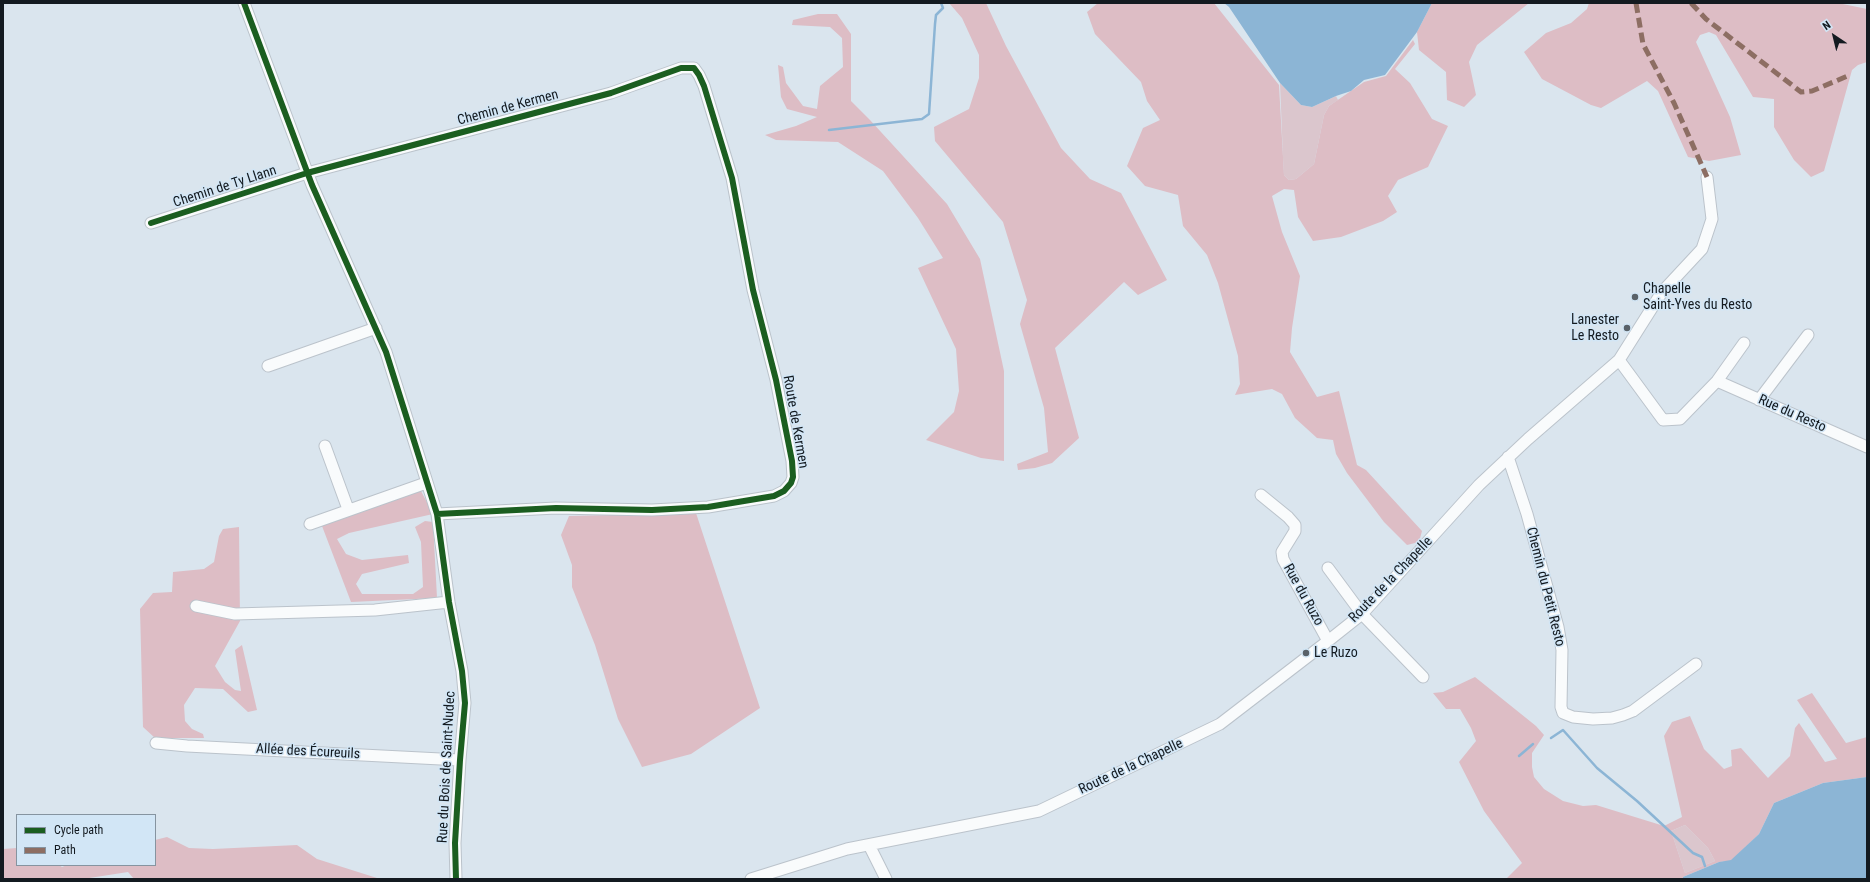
<!DOCTYPE html>
<html>
<head>
<meta charset="utf-8">
<style>
  body { margin:0 }
  #map { position:relative; width:1870px; height:882px; overflow:hidden; background:#dae5ee; font-family:"Roboto Condensed",sans-serif }
  canvas { display:block }
  .frame { position:absolute; inset:0; border:4px solid #131a20; pointer-events:none }
  .legend { position:absolute; left:16px; top:814px; width:140px; height:52px; box-sizing:border-box; background:#d2e6f6; border:1px solid #8694a0; margin:0; padding:5px 7px; list-style:none; font-size:12px; color:#131a20 }
  .legend li { display:flex; align-items:center; gap:8px; height:20px }
  .legend b { width:20px; border:1px solid #8694a0 }
  .north { position:absolute; left:1814px; top:16px; width:40px; height:40px; -webkit-text-stroke:3px #d2e6f6; paint-order:stroke; rotate:325deg; font-size:11px; font-weight:700; line-height:16px; text-align:center; color:#131a20 }
  .north::after { content:''; display:block; margin:auto; width:14px; height:18px; background:#131a20; clip-path:polygon(50% 0,100% 100%,50% 72%,0 100%) }
</style>
</head>
<body>
<div id="map">
<canvas width="1870" height="882"></canvas>
<div class="frame"></div>
<ul class="legend">
<li><b style="height:5px;background:#1b5e20"></b>Cycle path</li>
<li><b style="height:5px;background:#8d6e63"></b>Path</li>
</ul>
<div class="north">N</div>
</div>
<script>
const ctx = document.querySelector('canvas').getContext('2d');
ctx.lineJoin = 'round';
function fillPath(path, color) {
  ctx.fillStyle = color;
  ctx.fill(path, 'evenodd');
}
function poly(rows) {
  const path = new Path2D();
  for (const r of rows) {
    path.moveTo(r[0], r[1]);
    for (let i = 2; i < r.length; i += 2) path.lineTo(r[i], r[i + 1]);
  }
  return path;
}
function strokePath(path, color, width, dash) {
  ctx.strokeStyle = color;
  ctx.lineWidth = width;
  ctx.lineCap = dash ? 'butt' : 'round';
  ctx.setLineDash(dash || []);
  ctx.stroke(path);
}
function write(font, color, halo, rows, align = 'center') {
  ctx.font = font + ' "Roboto Condensed",sans-serif';
  ctx.lineWidth = 3;
  ctx.setLineDash([]);
  ctx.textBaseline = 'middle';
  ctx.strokeStyle = halo;
  ctx.fillStyle = color;
  for (const [text, x, y, turn = 0] of rows) {
    ctx.save();
    ctx.translate(x, y);
    ctx.rotate((+turn || 0) * Math.PI / 180);
    ctx.textAlign = isNaN(turn) ? turn : align;
    if (halo) ctx.strokeText(text, 0, 0);
    ctx.fillText(text, 0, 0);
    ctx.restore();
  }
}
const green = poly([
  [1280,83,1301,105,1312,107,1336,96,1338,100,1329,106,1324,115,1314,164,1296,179,1289,180,1284,175,1283,158],
  [1685,825,1708,848,1715,861,1685,873,1671,831]
]);
const forest = poly([
  [949,3,986,3,1006,46,1061,148,1090,179,1121,193,1167,280,1138,295,1124,282,1055,348,1079,438,1052,463,1035,468,1018,470,1017,464,1048,452,1044,408,1020,324,1027,300,1003,222,935,141,934,127,969,109,979,78,979,55,962,18],
  [1098,3,1214,3,1279,85,1284,175,1289,180,1296,179,1314,164,1324,115,1329,106,1364,82,1386,76,1413,40,1415,44,1395,69,1410,83,1432,119,1448,126,1428,167,1398,180,1388,196,1397,212,1383,221,1341,237,1313,241,1298,217,1294,190,1284,189,1272,196,1282,232,1300,276,1292,328,1290,352,1317,397,1339,391,1357,465,1366,470,1422,531,1419,542,1407,545,1384,522,1347,473,1336,454,1333,440,1317,438,1295,418,1282,394,1272,389,1235,395,1240,384,1238,356,1218,283,1207,255,1183,226,1178,195,1145,186,1127,166,1143,128,1160,120,1147,101,1141,82,1095,34,1087,12],
  [1432,3,1529,3,1477,45,1469,62,1476,95,1464,107,1447,100,1446,72,1419,50,1417,32],
  [1589,3,1838,3,1867,9,1867,62,1858,65,1852,70,1824,171,1811,177,1794,160,1774,127,1774,99,1753,97,1716,35,1709,32,1700,35,1696,42,1730,117,1741,155,1709,161,1688,157,1658,91,1647,81,1601,108,1591,105,1542,79,1524,52,1546,33,1571,23,1587,9],
  [818,14,837,14,851,34,851,101,870,120,947,204,980,259,1004,371,1004,461,981,458,926,440,954,412,959,391,956,349,918,268,943,258,918,218,883,171,838,142,776,140,765,135,796,126,817,117,787,109,781,97,778,65,783,67,786,83,803,106,817,109,820,86,843,67,842,38,830,27,792,25,793,20],
  [421,491,433,514,349,533,337,539,346,554,362,560,408,555,409,563,362,574,356,584,362,594,413,594,423,587,421,542,415,527,425,521,433,522,437,598,351,602,322,526],
  [696,513,760,708,691,754,642,767,618,719,595,645,572,587,572,565,561,535,569,516],
  [239,527,240,621,215,666,225,682,235,690,241,691,235,650,242,645,257,710,248,712,223,689,195,688,184,705,185,721,192,729,203,734,204,738,155,738,143,727,140,609,153,593,172,592,173,572,204,569,214,562,219,536,223,529],
  [1475,677,1536,726,1544,735,1532,753,1532,767,1534,777,1544,789,1563,801,1583,806,1596,805,1664,826,1682,817,1664,736,1672,722,1690,716,1704,749,1724,769,1732,766,1731,750,1741,748,1768,778,1790,756,1795,728,1799,723,1825,762,1837,759,1797,700,1812,693,1846,743,1867,737,1867,777,1823,783,1774,803,1759,834,1731,861,1719,862,1683,877,1683,879,1506,879,1522,863,1484,811,1459,762,1476,741,1471,728,1460,709,1446,709,1433,693,1443,692],
  [1685,825,1708,848,1715,861,1685,873,1671,831],
  [167,837,189,848,213,849,297,845,317,859,377,878,395,879,134,879,128,872,83,879,3,879,3,849,17,848,17,865,59,865,62,867,67,865,155,865,155,840]
]);
const water = poly([
  [1224,3,1432,3,1417,32,1385,75,1364,80,1351,91,1336,96,1312,107,1301,105,1280,83,1229,7],
  [1867,777,1867,879,1683,879,1683,877,1719,862,1731,860,1759,834,1774,803,1823,783]
]);
const stream = poly([
  [829,130,922,119,929,114,935,24,936,15,943,8,941,3],
  [1551,738,1563,730,1597,768,1637,801,1693,853,1702,857,1705,866],
  [1519,756,1533,744]
]);
const minor = poly([
  [244,3,312,185,386,352,437,514,449,602,462,671,465,703,460,760,455,843,456,879],
  [151,223,307,173,611,93,681,68,694,68,699,75,704,86,732,178,753,290,776,380,792,461,793,477,791,483,784,491,774,496,708,507,652,510,556,508,437,514],
  [1619,360,1663,420,1680,419,1717,381,1744,343],
  [268,366,376,328],
  [1717,381,1867,447],
  [1759,400,1808,335],
  [325,446,348,509],
  [1508,457,1527,514,1558,627,1562,650,1561,707,1563,713,1573,717,1593,719,1612,718,1623,715,1633,711,1696,664],
  [1261,495,1288,517,1295,525,1295,531,1282,552,1283,559,1328,641],
  [310,524,426,483],
  [1328,568,1362,614,1423,677],
  [196,606,235,614,375,610,449,602],
  [156,743,187,746,460,760],
  [869,845,886,879],
  [751,879,847,849,1039,811,1220,724,1328,641,1362,614,1479,485,1528,439,1619,360,1662,292,1702,249,1712,219,1707,177]
]);
const quiet = poly([
  [1636,3,1643,44,1674,103,1707,177],
  [1691,3,1706,19,1801,92,1812,91,1850,75]
]);
const cycleway = poly([
  [244,3,312,185,386,352,437,514,449,602,462,671,465,703,460,760,455,843,456,879],
  [151,223,307,173,611,93,681,68,694,68,699,75,704,86,732,178,753,290,776,380,792,461,793,477,791,483,784,491,774,496,708,507,652,510,556,508,437,514]
]);
const markers = [
  [1635,297,4,"#596168"],
  [1627,328,4,"#596168"],
  [1306,653,4,"#596168"]
];
const streetNames = [
  ["Chemin de Kermen",508,108,-15],
  ["Chemin de Ty Llann",225,187,-18],
  ["Rue du Resto",1792,414,24],
  ["Route de Kermen",795,422,80],
  ["Route de la Chapelle",1391,580,-46],
  ["Chemin du Petit Resto",1545,587,76],
  ["Rue du Ruzo",1303,595,61],
  ["Allée des Écureuils",308,752,3],
  ["Rue du Bois de Saint-Nudec",447,767,-87],
  ["Route de la Chapelle",1131,767,-25]
];
const poiNames = [
  ["Chapelle",1643,289],
  ["Saint-Yves du Resto",1643,305],
  ["Lanester",1619,320,"right"],
  ["Le Resto",1619,336,"right"],
  ["Le Ruzo",1314,653]
];
fillPath(green, '#dbc6cd');
fillPath(forest, '#ddbdc5');
fillPath(water, '#8cb5d5');
strokePath(stream, '#8cb5d5', 2.5);
strokePath(minor, '#bbc3cb', 13);
strokePath(minor, '#f9fbfc', 11);
strokePath(quiet, '#8d6e63', 5, [10, 5]);
strokePath(cycleway, '#1b5e20', 6);
for (const [x, y, r, color] of markers) {
  const dot = new Path2D();
  dot.arc(x, y, r, 0, 2 * Math.PI);
  ctx.fillStyle = color;
  ctx.fill(dot);
  strokePath(dot, '#d2e6f6', 1.5);
}
write('14px', '#131a20', '#d2e6f6', streetNames);
write('14px', '#131a20', '#d2e6f6', poiNames, 'left');
</script>
</body>
</html>
